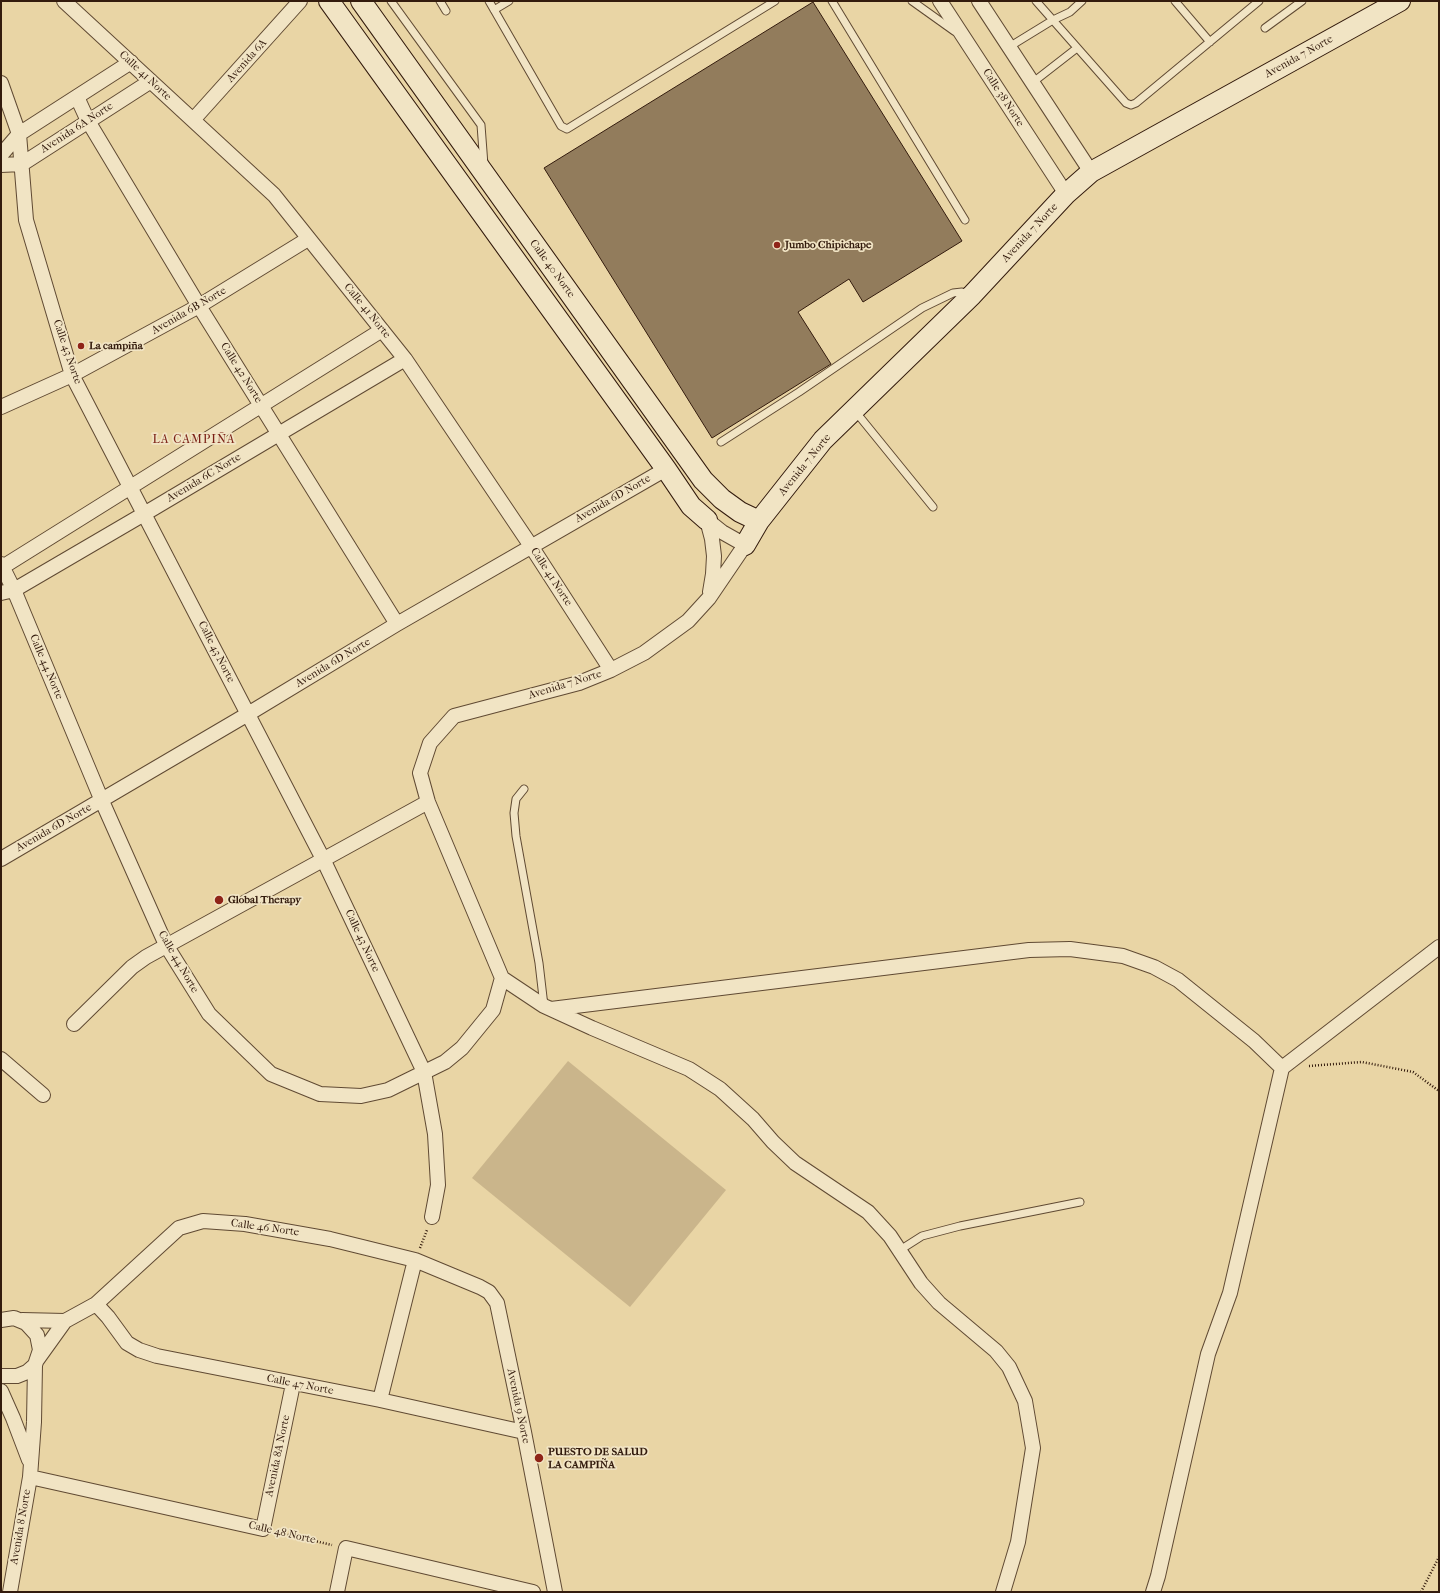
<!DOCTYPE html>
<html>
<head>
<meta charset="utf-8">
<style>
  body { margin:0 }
  #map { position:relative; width:1440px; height:1593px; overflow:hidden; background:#e9d5a5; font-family:"IM FELL French Canon",serif }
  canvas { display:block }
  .frame { position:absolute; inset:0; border:2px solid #331b0d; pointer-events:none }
</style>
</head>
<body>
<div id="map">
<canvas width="1440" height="1593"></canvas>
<div class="frame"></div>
</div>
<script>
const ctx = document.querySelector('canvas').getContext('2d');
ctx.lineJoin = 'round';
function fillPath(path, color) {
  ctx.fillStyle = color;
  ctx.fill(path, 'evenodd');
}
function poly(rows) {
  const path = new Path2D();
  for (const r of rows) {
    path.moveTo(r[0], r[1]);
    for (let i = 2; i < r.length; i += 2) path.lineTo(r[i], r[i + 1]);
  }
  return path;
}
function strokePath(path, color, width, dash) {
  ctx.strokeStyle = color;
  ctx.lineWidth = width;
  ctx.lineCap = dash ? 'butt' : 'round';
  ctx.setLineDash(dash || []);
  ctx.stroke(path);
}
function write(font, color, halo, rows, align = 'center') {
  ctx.font = font + ' "IM FELL French Canon",serif';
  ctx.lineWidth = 3.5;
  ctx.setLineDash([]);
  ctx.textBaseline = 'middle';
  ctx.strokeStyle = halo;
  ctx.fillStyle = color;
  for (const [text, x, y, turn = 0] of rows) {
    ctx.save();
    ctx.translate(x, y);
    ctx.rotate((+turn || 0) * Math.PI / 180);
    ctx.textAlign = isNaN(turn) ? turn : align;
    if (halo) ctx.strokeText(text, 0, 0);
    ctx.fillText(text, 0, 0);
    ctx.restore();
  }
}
const green = poly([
  [568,1061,726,1190,630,1307,472,1178]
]);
const building = poly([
  [813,2,962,241,863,302,849,279,798,312,831,364,712,438,544,168,813,2]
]);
const path = poly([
  [1309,1066,1362,1062,1413,1072,1439,1091],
  [420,1248,427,1230],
  [276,1532,332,1545],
  [1421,1592,1439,1557]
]);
const lane = poly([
  [391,1,481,125,484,165],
  [440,1,446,11],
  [489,1,561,126,567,129,775,1],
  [832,1,965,220],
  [912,1,954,31],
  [1036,1,1126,103,1131,105,1136,103,1259,1],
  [1175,1,1210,42],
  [494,10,509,1],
  [1265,28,1302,1],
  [1009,47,1053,20,1070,12,1082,1],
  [1032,83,1077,48],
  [855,411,933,507],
  [721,442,799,392,922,308,953,293,962,292,968,294],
  [524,789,516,799,514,813,516,836,539,963,544,1006],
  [900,1250,922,1236,960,1226,1080,1202]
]);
const street = poly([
  [64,1,274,195,405,359,531,546,611,670],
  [940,1,1066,194],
  [979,1,1091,172],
  [1,83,19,134,26,220,72,375,323,859,424,1072,435,1134,438,1185,432,1217],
  [77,97,88,121,199,306,397,624],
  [193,120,300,1],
  [1,155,19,134,131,62],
  [1,165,22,164,151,81],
  [1,407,72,375,199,306,308,239],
  [707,520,712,539,714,556,713,574,710,592],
  [1,564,14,590,102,801,166,945,209,1014,271,1074,320,1094,361,1096,388,1090,445,1062,462,1048,493,1010,502,978],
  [1,568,382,330],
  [1,593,14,590,144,514,405,359],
  [1,859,248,714,397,624,666,469],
  [502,978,544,1006,592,1028,689,1069,720,1089,753,1119,773,1142,795,1163,868,1212,890,1236,921,1283,939,1303,996,1351,1009,1367,1025,1401,1033,1448,1018,1542,1003,1592],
  [502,978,428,802,420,773,430,743,454,716,579,683,611,670,644,653,688,621,709,598,745,545,722,532,707,520],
  [551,1009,1029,950,1070,949,1123,956,1154,967,1178,980,1254,1041,1282,1068],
  [74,1024,132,967,146,957,428,802],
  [1,1059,43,1095],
  [96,1304,108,1317,127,1343,139,1350,157,1356,380,1400,524,1432],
  [1,1320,14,1318,26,1323,37,1335,40,1350,35,1365,27,1372,17,1376,1,1376],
  [22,1320,65,1321],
  [37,1360,65,1321,96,1304,179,1228,203,1221,245,1224,330,1239,415,1260,480,1287,489,1292,497,1303,524,1432,555,1592],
  [1,1391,13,1418,29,1460],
  [380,1400,415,1260],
  [30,1477,263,1529,293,1384],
  [10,1592,30,1477,34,1422,35,1365],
  [337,1592,346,1548,533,1592],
  [1153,1592,1158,1576,1208,1354,1230,1293,1282,1068,1439,947]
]);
const secondary = poly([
  [329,1,666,469,691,506,707,520],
  [361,1,703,480,722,499,740,512,759,521],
  [745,545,759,521,823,440,972,295,1066,194,1091,172,1400,1]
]);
const markers = [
  [777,245,4,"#8f2418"],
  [81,346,4,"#8f2418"],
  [219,900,5,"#8f2418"],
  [539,1458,5,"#8f2418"]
];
const streetNames = [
  ["Avenida 7 Norte",1299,57,-29],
  ["Avenida 6A",247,61,-48],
  ["Calle 41 Norte",145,76,43],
  ["Calle 38 Norte",1003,98,57],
  ["Avenida 6A Norte",77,128,-33],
  ["Avenida 7 Norte",1030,233,-47],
  ["Calle 40 Norte",552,269,54],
  ["Avenida 6B Norte",189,311,-30],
  ["Calle 41 Norte",367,311,51],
  ["Calle 43 Norte",67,352,71],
  ["Calle 42 Norte",241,373,58],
  ["Avenida 7 Norte",805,465,-51],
  ["Avenida 6C Norte",204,478,-31],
  ["Avenida 6D Norte",613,499,-30],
  ["Calle 41 Norte",551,577,57],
  ["Calle 43 Norte",216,652,63],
  ["Avenida 6D Norte",333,663,-31],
  ["Calle 44 Norte",46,667,67],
  ["Avenida 7 Norte",565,685,-17],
  ["Avenida 6D Norte",54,828,-30],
  ["Calle 43 Norte",362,941,65],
  ["Calle 44 Norte",178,962,60],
  ["Calle 46 Norte",265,1228,8],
  ["Calle 47 Norte",300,1385,11],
  ["Avenida 9 Norte",518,1406,78],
  ["Avenida 8A Norte",278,1456,-78],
  ["Avenida 8 Norte",21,1527,-80],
  ["Calle 48 Norte",282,1533,13]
];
const poiNames = [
  ["Jumbo Chipichape",785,245],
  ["La campiña",89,346],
  ["Global Therapy",228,900],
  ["PUESTO DE SALUD",548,1452],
  ["LA CAMPIÑA",548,1465]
];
const neighbourhoodNames = [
  ["LA CAMPIÑA",194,440]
];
fillPath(green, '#cab58b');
fillPath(building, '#927c5c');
strokePath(building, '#331b0d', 1);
strokePath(lane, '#604a33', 9);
strokePath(street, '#604a33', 16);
strokePath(secondary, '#331b0d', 22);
strokePath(path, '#331b0d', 2.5, [1, 2]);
strokePath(lane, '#f1e4c4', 7);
strokePath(street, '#f1e4c4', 14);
strokePath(secondary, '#f1e4c4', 20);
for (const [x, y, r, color] of markers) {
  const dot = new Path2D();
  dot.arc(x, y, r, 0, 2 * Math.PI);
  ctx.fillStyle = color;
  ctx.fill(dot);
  strokePath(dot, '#f1e4c4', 1.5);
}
write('11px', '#331b0d', '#f1e4c4', streetNames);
write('bold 11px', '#331b0d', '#f1e4c4', poiNames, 'left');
ctx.letterSpacing = '1px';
write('12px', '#7a1f14', '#f1e4c4', neighbourhoodNames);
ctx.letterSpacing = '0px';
</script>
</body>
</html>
